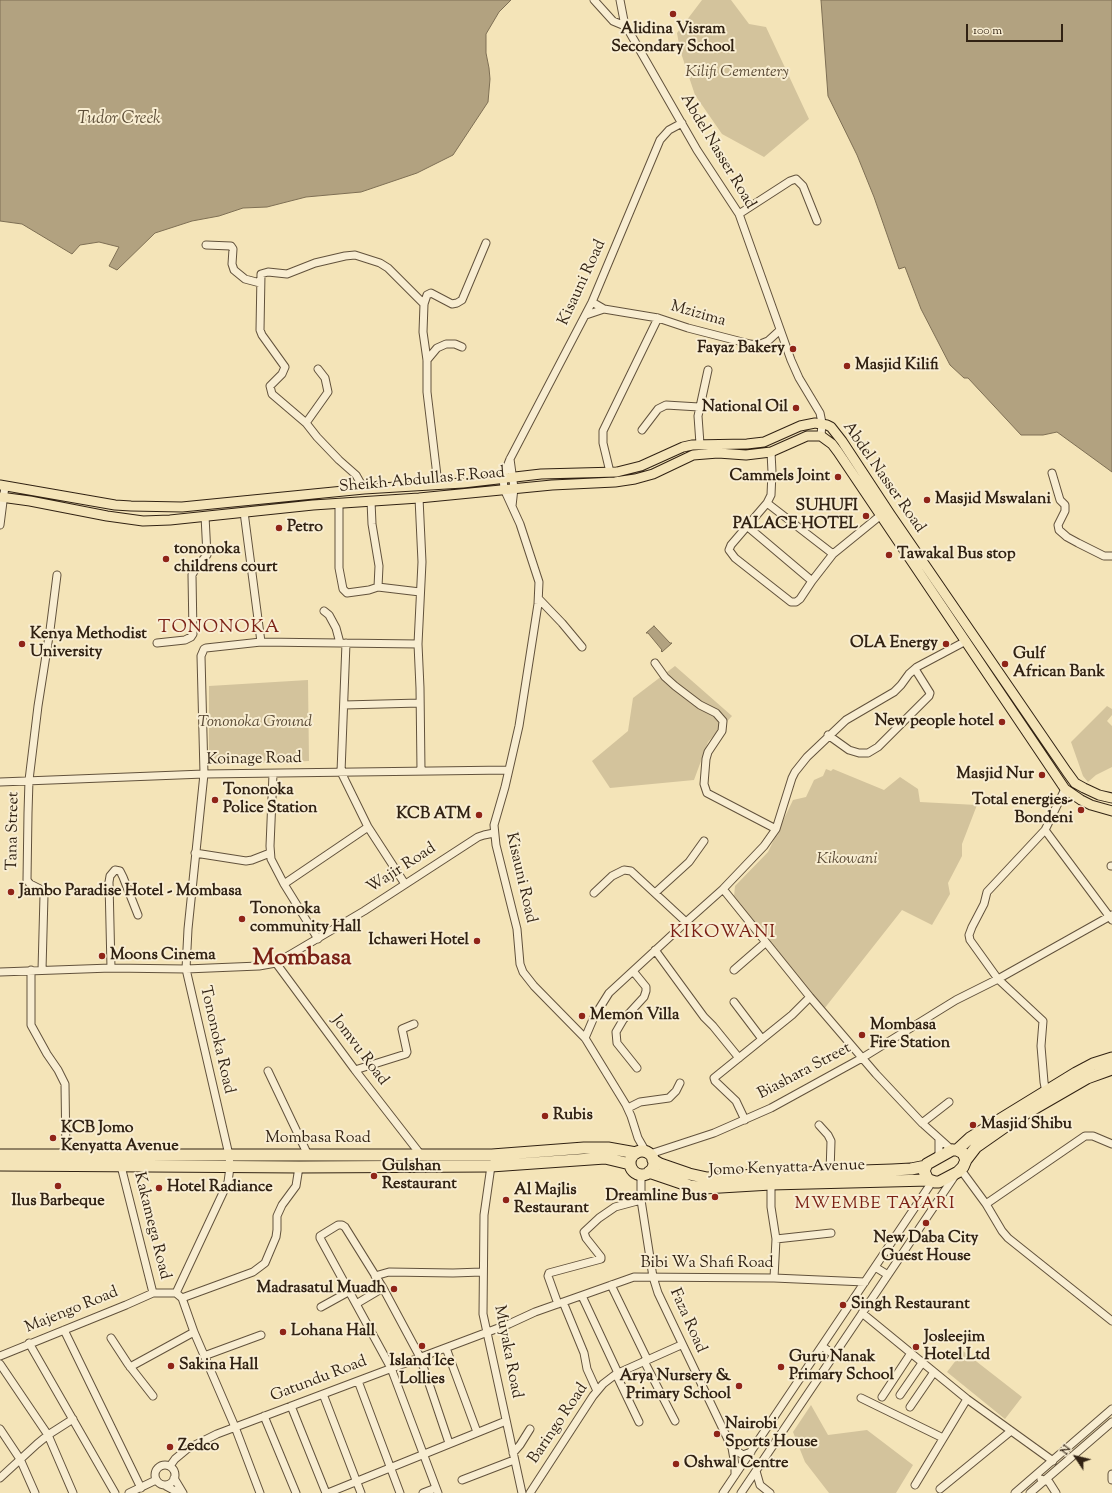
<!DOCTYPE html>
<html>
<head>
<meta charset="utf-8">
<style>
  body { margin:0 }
  #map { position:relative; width:1112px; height:1493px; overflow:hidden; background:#f4e4b8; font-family:"Sorts Mill Goudy",serif }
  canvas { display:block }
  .north { position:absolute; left:1056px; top:1437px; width:40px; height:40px; -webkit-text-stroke:3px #f8edd1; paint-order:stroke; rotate:305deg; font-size:11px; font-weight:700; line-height:16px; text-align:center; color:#312213 }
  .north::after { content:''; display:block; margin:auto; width:14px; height:18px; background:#312213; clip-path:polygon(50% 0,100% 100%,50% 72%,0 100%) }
  .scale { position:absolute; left:966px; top:24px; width:97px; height:18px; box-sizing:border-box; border:2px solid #312213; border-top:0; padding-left:5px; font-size:12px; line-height:14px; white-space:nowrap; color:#312213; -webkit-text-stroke:3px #f8edd1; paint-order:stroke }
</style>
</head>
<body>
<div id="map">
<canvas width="1112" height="1493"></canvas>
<div class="north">N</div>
<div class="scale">100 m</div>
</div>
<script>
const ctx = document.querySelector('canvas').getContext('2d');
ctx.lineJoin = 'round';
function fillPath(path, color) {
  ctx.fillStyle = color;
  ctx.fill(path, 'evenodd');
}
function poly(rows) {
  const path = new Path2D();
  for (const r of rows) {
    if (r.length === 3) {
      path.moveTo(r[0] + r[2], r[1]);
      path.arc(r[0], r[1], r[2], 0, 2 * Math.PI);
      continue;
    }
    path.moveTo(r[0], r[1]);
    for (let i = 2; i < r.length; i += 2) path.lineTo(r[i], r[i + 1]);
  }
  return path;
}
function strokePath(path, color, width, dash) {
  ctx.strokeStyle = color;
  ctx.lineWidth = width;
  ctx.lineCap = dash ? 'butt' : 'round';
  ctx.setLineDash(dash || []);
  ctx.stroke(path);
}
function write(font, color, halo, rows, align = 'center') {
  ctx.font = font + ' "Sorts Mill Goudy",serif';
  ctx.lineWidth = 4;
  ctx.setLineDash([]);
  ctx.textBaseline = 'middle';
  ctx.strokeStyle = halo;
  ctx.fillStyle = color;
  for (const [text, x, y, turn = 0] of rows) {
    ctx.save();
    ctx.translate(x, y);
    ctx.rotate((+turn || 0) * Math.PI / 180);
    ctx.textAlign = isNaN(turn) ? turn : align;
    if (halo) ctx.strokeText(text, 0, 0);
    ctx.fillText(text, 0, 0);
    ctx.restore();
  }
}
const green = poly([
  [702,0,731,0,749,24,766,27,809,119,764,157,722,134,695,95,680,50,677,33],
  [675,666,732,716,708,742,694,780,610,788,592,761,628,731,633,698],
  [308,680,309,761,209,765,209,686],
  [1107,706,1112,709,1112,715,1107,721,1112,726,1112,767,1096,775,1088,782,1083,776,1071,742],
  [826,769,831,771,833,769,884,790,900,777,918,789,920,802,977,805,962,844,962,856,948,883,950,894,932,925,902,910,824,1009,734,897,735,886,768,852,793,800,806,797,814,780,823,776],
  [963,1351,1022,1397,1005,1419,947,1372],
  [811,1405,828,1435,867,1430,913,1465,896,1493,829,1493,805,1462,793,1432]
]);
const water = poly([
  [0,0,511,0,499,12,486,34,486,53,489,68,490,79,488,102,453,155,417,173,361,192,306,197,267,207,243,208,219,216,192,221,155,233,117,270,109,266,119,247,99,242,80,245,72,254,22,224,0,221,0,0],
  [821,0,1112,0,1112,472,1057,432,1043,435,1021,435,968,378,964,378,950,365,921,309,905,267,899,269,874,197,857,155,828,96,821,0],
  [654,626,670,643,672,643,662,652,661,651,662,650,648,633,646,633,654,626]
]);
const minor = poly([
  [594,0,613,21,625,26,630,33,697,150,739,214,791,360,799,378,820,413,822,423,821,436],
  [620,0,625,26],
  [739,214,790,181,796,179,803,186,817,221],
  [206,245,231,246,233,249,232,264,234,270,245,279,260,283],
  [592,302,604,309,658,318,688,328,750,344,758,345,768,341,780,330],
  [586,315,604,309],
  [427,360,437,348,446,344,455,344,462,347],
  [306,423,328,392,325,378,318,369],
  [642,430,658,409,666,405,699,407],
  [700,444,698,416,708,370],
  [771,452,772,472,771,495,767,503,731,545,729,550,735,558,791,602,796,602,800,599,812,581,833,554,881,515],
  [510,459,514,488,512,506],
  [610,472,603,443,603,431,658,318],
  [1052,473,1060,500,1065,505,1065,511,1058,525,1059,530,1067,537,1078,543,1104,556,1112,556],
  [438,484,427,392,427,360,423,332,424,304,427,295,431,293,452,304,457,303,462,300,486,243],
  [364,489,356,475,339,460,317,437,306,423,272,394,270,386,282,374,285,367,262,335,260,330,261,274,268,272,287,274,315,263,345,256,355,255,380,263,388,268,424,304],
  [419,498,422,562,418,644,420,688,421,770],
  [767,503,833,554],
  [339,504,339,568,343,589,347,593,369,590,378,587,379,566,372,524,371,501],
  [0,525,5,486],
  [748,527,812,581],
  [378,587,420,592],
  [539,599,562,623,582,647],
  [324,611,329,615,336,628,340,643],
  [261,642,418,644],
  [157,643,185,640,191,637,193,634,192,575,197,566,207,555,205,516],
  [346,643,341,772,368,827,405,884],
  [655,663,665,677,675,686,700,705,716,713,723,721,722,731,708,752,706,759,704,784,707,793,776,829],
  [344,705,420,703],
  [828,735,849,750,859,753,868,753,878,747,929,696,930,693,915,669],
  [273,774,270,846,271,859,284,884,318,939],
  [0,782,204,774,508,770],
  [1045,830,1112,920],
  [195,853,246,861,252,860,270,853],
  [1111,866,1112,866],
  [284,884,368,827],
  [723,889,810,997,876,1074,922,1123,952,1150],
  [594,893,612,876,624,870,631,871,686,922],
  [655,893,689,862,704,841],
  [655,950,704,1017,713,1026,739,1058],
  [276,963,355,1070,421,1155],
  [111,968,109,882,110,876,115,870,120,871,123,877,138,915],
  [31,970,31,1025,47,1054,58,1070,65,1084,66,1155],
  [42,970,44,895,40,889,30,884,27,880,28,813,29,780,38,706,50,630,57,575],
  [734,970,765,943],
  [633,971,646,987,646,991,644,997,623,1020,616,1032,617,1043,637,1068],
  [0,972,111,968,186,969,259,966,276,963,364,911,478,837,484,835,494,833],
  [734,1002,762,1039],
  [585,1038,594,1017,609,993,686,922,723,889,764,846,776,829,792,778,795,772,807,757,846,720,894,692,901,685,909,674,917,667,966,641],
  [355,1070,406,1054,407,1052,402,1029,414,1024],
  [268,1071,308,1155],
  [1046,1092,1044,1082,1041,1046,1043,1021,998,979,970,940,969,935,972,927,984,904,987,892,1045,830,1065,789],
  [628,1108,640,1102,669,1098,676,1091,680,1083],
  [745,1120,736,1101,715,1081,714,1078,792,1015,810,997],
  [922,1123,949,1102],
  [819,1125,828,1135,831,1141,830,1173],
  [939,1139,939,1157],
  [646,1152,638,1138,631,1116,626,1105,585,1038,534,986,523,972,520,964,517,929,496,845,494,825,505,787,519,726,538,604,539,582,520,524,504,489,503,477,510,459,592,302,660,140,669,130,682,123],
  [650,1154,714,1133,771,1108,862,1058,956,1000,998,979,1112,915],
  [121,1166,153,1293],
  [491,1166,484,1215,483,1314,522,1493],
  [961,1170,986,1204,1002,1231,1008,1238,1112,1321],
  [641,1174,641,1200,653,1277,658,1293,732,1448,735,1465,735,1475],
  [771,1184,771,1207,776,1239,774,1278],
  [986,1204,1085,1136,1093,1136,1112,1144],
  [776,1239,831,1233],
  [875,1267,888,1275],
  [375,1276,389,1272,453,1273,482,1272],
  [611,1285,647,1359],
  [176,1293,228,1182,230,1167,229,1155,186,969,188,929,204,774,201,656,204,649,206,648,261,642,244,512],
  [176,1293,182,1298,194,1332,235,1427,260,1493],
  [582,1296,618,1373],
  [182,1298,253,1272,265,1263,276,1237,277,1230,277,1216,282,1205,296,1186,299,1167],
  [563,1302,584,1353,587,1369,597,1391],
  [356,1304,383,1288],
  [558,1304,548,1276,549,1273,601,1259,601,1257,586,1238,584,1232,599,1218,615,1207,641,1200],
  [321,1307,350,1291],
  [862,1313,967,1399,1053,1461],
  [64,1330,141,1488],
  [111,1338,128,1364,153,1396],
  [29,1343,115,1493],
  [822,1346,834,1355],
  [446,1348,477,1432],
  [0,1356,126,1305,153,1293,176,1293],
  [204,1356,261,1335],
  [644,1361,675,1421],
  [0,1364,48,1435,73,1493],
  [130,1367,194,1332],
  [616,1374,639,1422],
  [358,1381,400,1493],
  [323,1394,361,1493],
  [900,1395,922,1363],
  [882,1397,911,1353],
  [861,1398,943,1438],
  [291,1406,326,1493],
  [910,1407,934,1372],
  [264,1416,296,1493],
  [0,1429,20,1459,35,1493],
  [732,1448,743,1455,751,1452],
  [513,1453,520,1445,530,1429],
  [165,1475,10],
  [170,1466,175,1459,187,1449,217,1434,509,1324,535,1312,634,1277,774,1278,865,1282],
  [756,1471,760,1485,770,1493],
  [1112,1474,1112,1480],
  [0,1478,37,1444,48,1435,73,1419],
  [174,1478,183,1493],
  [1041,1479,1049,1482,1056,1493],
  [462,1480,514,1460],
  [164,1485,179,1493],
  [915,1485,967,1399],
  [940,1489,1011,1431],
  [129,1493,156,1480],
  [328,1493,506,1421],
  [423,1493,436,1488],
  [438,1493,391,1368,320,1238,320,1236,338,1225,342,1225,345,1227,383,1288,420,1357,449,1443],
  [530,1493,593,1396,603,1384,616,1374,681,1345],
  [723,1493,932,1182],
  [741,1493,956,1174],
  [1015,1493,1112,1409],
  [1030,1493,1112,1422]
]);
const major = poly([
  [0,485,115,505,131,506,182,507,364,489,463,483,541,474,617,472,641,466,683,447,692,445,747,444,764,442,800,426,815,423,827,425,831,427,842,441,890,514,1067,772,1075,783,1084,788,1099,795,1112,798],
  [0,497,30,501,107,516,143,521,170,520,313,505,419,498,552,485,615,482,635,479,653,474,693,455,718,453,746,455,771,452,807,436,821,436,832,444,838,452,1065,789,1081,800,1091,805,1112,811]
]);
const highway = poly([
  [952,1150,957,1150,963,1153,966,1160,963,1167,958,1172,939,1182,935,1182,929,1180,927,1178,924,1171,927,1164,952,1150],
  [957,1150,970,1138,1076,1073,1093,1064,1112,1058],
  [642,1163,12],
  [0,1155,492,1155,584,1148,608,1148,636,1153],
  [653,1160,660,1164,689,1174,707,1178,773,1174,892,1170,911,1169,926,1166],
  [966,1160,976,1147,1016,1119,1087,1078,1112,1069],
  [0,1165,299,1167,491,1166,605,1158,630,1164],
  [649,1172,690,1186,704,1188,771,1184,929,1180]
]);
const markers = [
  [673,14,4,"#8f2418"],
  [793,349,4,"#8f2418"],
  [847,366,4,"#8f2418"],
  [796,408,4,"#8f2418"],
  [838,477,4,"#8f2418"],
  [927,500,4,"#8f2418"],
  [866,516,4,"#8f2418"],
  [279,528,4,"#8f2418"],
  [889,555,4,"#8f2418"],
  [166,559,4,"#8f2418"],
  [22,644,4,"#8f2418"],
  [946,644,4,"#8f2418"],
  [1005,664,4,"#8f2418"],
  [1002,722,4,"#8f2418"],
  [1042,775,4,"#8f2418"],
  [215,800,4,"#8f2418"],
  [1081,810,4,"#8f2418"],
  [479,815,4,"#8f2418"],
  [11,892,4,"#8f2418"],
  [242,919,4,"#8f2418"],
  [477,941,4,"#8f2418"],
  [102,956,4,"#8f2418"],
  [582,1016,4,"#8f2418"],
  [862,1035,4,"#8f2418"],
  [545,1116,4,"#8f2418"],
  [973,1125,4,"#8f2418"],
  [53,1138,4,"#8f2418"],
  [374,1176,4,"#8f2418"],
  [58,1186,4,"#8f2418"],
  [159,1188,4,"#8f2418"],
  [715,1197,4,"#8f2418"],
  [506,1200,4,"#8f2418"],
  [926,1223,4,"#8f2418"],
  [394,1289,4,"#8f2418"],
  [843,1305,4,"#8f2418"],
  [283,1332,4,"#8f2418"],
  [422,1346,4,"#8f2418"],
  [916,1347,4,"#8f2418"],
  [171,1366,4,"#8f2418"],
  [781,1367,4,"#8f2418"],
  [739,1386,4,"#8f2418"],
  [717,1434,4,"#8f2418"],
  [170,1447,4,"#8f2418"],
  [676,1464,4,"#8f2418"]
];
const poiNames = [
  ["Alidina Visram",673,30,"center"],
  ["Secondary School",673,48,"center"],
  ["Fayaz Bakery",785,349,"right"],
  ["Masjid Kilifi",855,366],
  ["National Oil",788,408,"right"],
  ["Cammels Joint",830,477,"right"],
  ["Masjid Mswalani",935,500],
  ["SUHUFI",858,507,"right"],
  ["PALACE HOTEL",858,525,"right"],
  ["Petro",287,528],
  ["tononoka",174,550],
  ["childrens court",174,568],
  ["Tawakal Bus stop",897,555],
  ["Kenya Methodist",30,635],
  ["University",30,653],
  ["OLA Energy",938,644,"right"],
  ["Gulf",1013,655],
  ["African Bank",1013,673],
  ["New people hotel",994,722,"right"],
  ["Masjid Nur",1034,775,"right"],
  ["Tononoka",223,791],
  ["Police Station",223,809],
  ["Total energies-",1073,801,"right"],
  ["Bondeni",1073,819,"right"],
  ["KCB ATM",471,815,"right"],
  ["Jambo Paradise Hotel - Mombasa",19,892],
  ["Tononoka",250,910],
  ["community Hall",250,928],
  ["Ichaweri Hotel",469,941,"right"],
  ["Moons Cinema",110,956],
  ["Memon Villa",590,1016],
  ["Mombasa",870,1026],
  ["Fire Station",870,1044],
  ["Rubis",553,1116],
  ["Masjid Shibu",981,1125],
  ["KCB Jomo",61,1129],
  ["Kenyatta Avenue",61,1147],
  ["Gulshan",382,1167],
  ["Restaurant",382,1185],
  ["Hotel Radiance",167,1188],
  ["Al Majlis",514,1191],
  ["Restaurant",514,1209],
  ["Dreamline Bus",707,1197,"right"],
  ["Ilus Barbeque",58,1202,"center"],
  ["New Daba City",926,1239,"center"],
  ["Guest House",926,1257,"center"],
  ["Madrasatul Muadh",386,1289,"right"],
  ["Singh Restaurant",851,1305],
  ["Lohana Hall",291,1332],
  ["Josleejim",924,1338],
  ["Hotel Ltd",924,1356],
  ["Guru Nanak",789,1358],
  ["Primary School",789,1376],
  ["Island Ice",422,1362,"center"],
  ["Lollies",422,1380,"center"],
  ["Sakina Hall",179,1366],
  ["Arya Nursery &",731,1377,"right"],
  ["Primary School",731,1395,"right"],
  ["Nairobi",725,1425],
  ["Sports House",725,1443],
  ["Zedco",178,1447],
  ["Oshwal Centre",684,1464]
];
const parkNames = [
  ["Kilifi Cementery",737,73],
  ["Tononoka Ground",255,723],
  ["Kikowani",847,860]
];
const streetNames = [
  ["Abdel Nasser Road",717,152,59],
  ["Kisauni Road",583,283,-65],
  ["Mzizima",698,315,16],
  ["Abdel Nasser Road",883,478,55],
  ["Sheikh Abdullas F.Road",422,481,-5],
  ["Koinage Road",254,760,-1],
  ["Tana Street",14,831,-89],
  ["Wajir Road",402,869,-33],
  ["Kisauni Road",520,878,77],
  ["Tononoka Road",216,1040,77],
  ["Jomvu Road",359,1051,53],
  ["Biashara Street",805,1072,-28],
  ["Mombasa Road",318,1139],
  ["Jomo Kenyatta Avenue",787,1169,-2],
  ["Kakamega Road",151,1226,76],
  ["Bibi Wa Shafi Road",707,1264],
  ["Majengo Road",72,1311,-22],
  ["Faza Road",687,1321,66],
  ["Muyaka Road",507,1352,79],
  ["Gatundu Road",319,1380,-21],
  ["Baringo Road",559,1424,-56]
];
const waterNames = [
  ["Tudor Creek",119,120]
];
const neighbourhoodNames = [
  ["MWEMBE TAYARI",875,1205]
];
const quarterNames = [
  ["TONONOKA",219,629],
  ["KIKOWANI",723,934]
];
const townNames = [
  ["Mombasa",302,960]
];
fillPath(green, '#d3c39c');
fillPath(water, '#b2a280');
strokePath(water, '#7e6f54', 1);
strokePath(minor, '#62523c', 9);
strokePath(major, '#312213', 11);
strokePath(highway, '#312213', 13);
strokePath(minor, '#f8edd1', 7);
strokePath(major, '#f4e4b8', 9);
strokePath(highway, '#f4e4b8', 11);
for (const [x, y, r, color] of markers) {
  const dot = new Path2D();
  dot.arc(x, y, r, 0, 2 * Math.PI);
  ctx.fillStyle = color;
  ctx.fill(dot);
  strokePath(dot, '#f8edd1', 1.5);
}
write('bold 16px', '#312213', '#f8edd1', poiNames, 'left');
write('italic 16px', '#5a4a35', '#f8edd1', parkNames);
write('16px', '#312213', '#f8edd1', streetNames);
write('italic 17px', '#5e4f39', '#f8edd1', waterNames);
ctx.letterSpacing = '1px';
write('17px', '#7a1f14', '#f8edd1', neighbourhoodNames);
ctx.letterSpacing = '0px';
ctx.letterSpacing = '1px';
write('18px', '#7a1f14', '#f8edd1', quarterNames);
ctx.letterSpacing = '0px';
write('bold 24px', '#7a1f14', '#f8edd1', townNames);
</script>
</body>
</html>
